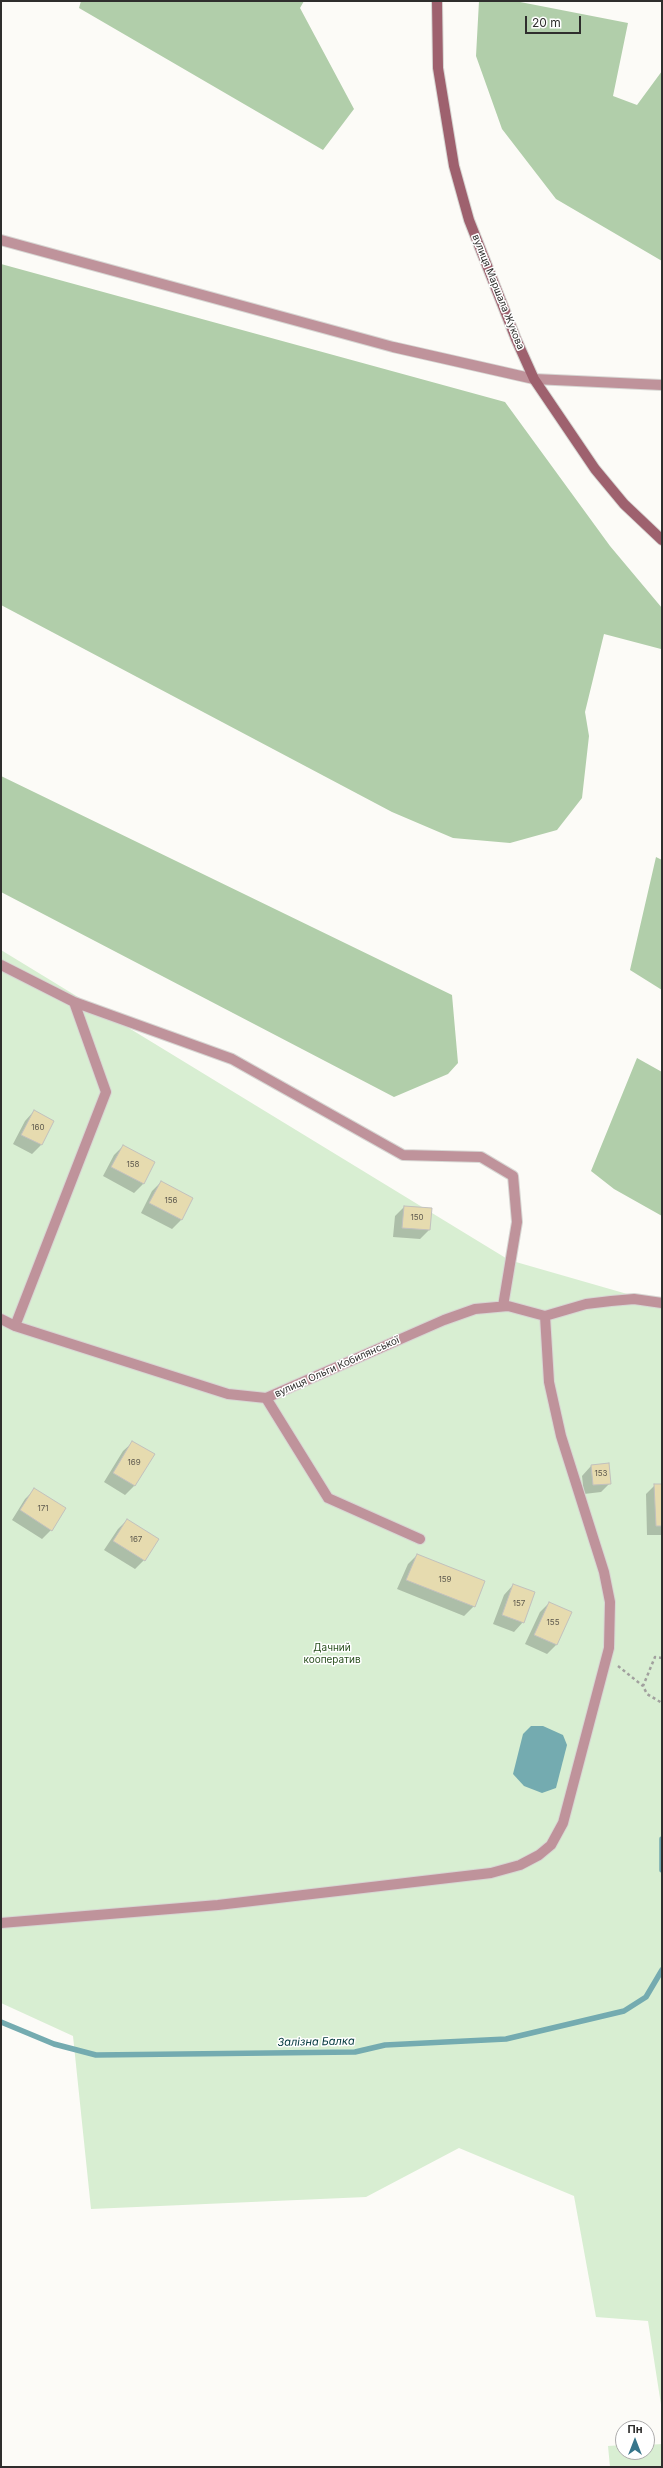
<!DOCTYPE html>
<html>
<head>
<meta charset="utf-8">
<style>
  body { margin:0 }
  #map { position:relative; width:663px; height:2468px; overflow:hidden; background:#fcfbf7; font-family:Inter,sans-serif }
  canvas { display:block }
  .frame { position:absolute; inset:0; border:2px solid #2f2e2d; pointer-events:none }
  .north { position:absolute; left:615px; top:2420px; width:40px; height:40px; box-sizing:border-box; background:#fff; border:1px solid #acabab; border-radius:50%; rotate:0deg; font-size:11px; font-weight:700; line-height:16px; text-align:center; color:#2f2e2d }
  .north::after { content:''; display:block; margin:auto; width:14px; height:18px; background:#37758b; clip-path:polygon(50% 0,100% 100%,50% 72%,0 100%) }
  .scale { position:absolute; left:525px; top:16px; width:56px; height:18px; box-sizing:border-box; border:2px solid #2f2e2d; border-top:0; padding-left:5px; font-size:12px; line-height:14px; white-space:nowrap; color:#2f2e2d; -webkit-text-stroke:3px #fff; paint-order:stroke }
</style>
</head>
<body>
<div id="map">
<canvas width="663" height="2468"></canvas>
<div class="frame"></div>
<div class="north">Пн</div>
<div class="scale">20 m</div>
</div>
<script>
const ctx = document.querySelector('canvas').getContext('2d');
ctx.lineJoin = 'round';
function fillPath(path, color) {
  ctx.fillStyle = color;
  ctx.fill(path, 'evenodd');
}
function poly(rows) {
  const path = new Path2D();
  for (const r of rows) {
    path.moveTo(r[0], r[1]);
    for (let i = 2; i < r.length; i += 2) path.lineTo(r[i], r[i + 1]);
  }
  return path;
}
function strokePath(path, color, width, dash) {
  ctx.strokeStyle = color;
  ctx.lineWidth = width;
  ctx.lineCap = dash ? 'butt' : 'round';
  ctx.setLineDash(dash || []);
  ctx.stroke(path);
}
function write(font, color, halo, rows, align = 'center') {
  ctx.font = font + ' Inter,sans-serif';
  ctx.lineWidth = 3;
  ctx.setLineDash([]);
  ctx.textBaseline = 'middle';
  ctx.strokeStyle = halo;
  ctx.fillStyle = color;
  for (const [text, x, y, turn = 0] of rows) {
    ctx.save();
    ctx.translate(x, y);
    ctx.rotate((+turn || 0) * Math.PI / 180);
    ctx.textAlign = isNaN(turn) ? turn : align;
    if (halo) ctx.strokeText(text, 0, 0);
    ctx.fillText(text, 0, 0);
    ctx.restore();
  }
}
const green = poly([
  [1,950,509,1260,662,1304,662,2411,648,2321,596,2317,574,2196,459,2148,366,2197,91,2209,73,2036,1,2003],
  [662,2444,662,2467,610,2467,608,2446,623,2445,623,2452,647,2452,647,2445]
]);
const forest = poly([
  [81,1,304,1,300,8,354,109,323,150,79,8],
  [479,1,515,1,628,23,613,96,637,105,662,71,662,261,556,199,502,129,476,56],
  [1,264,505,402,610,546,662,608,661,649,604,634,585,712,589,736,582,798,557,830,510,843,453,838,392,812,1,605],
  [1,776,452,995,458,1063,448,1074,394,1097,1,892],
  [656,857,662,860,662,990,630,970],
  [637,1058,662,1072,662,1216,614,1189,591,1171]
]);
const water = poly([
  [531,1726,543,1726,563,1735,567,1745,556,1788,542,1793,524,1786,513,1774,523,1734]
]);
const shadow = poly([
  [34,1111,53,1121,41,1145,32,1154,13,1144,25,1121],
  [123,1146,154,1163,143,1184,134,1193,103,1176,114,1155],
  [161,1182,192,1199,181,1220,172,1229,141,1213,152,1191],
  [404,1207,429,1230,420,1239,393,1237,395,1216],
  [133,1442,153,1454,134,1486,125,1495,104,1482,123,1451],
  [608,1464,610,1483,601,1492,584,1494,582,1476,591,1466],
  [655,1485,662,1485,662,1535,647,1535,646,1494],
  [34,1490,51,1530,42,1539,12,1520,25,1499],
  [127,1520,144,1560,135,1569,104,1550,118,1529],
  [417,1555,474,1606,464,1616,397,1589,408,1564],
  [513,1585,523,1622,514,1632,493,1624,504,1595],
  [549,1603,570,1613,556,1645,547,1654,525,1644,540,1612]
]);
const stream = poly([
  [662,1839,662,1870],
  [1,2022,54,2044,96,2055,355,2052,385,2045,506,2039,624,2011,646,1997,662,1970]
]);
const building = poly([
  [34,1110,54,1121,42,1145,21,1135,34,1110],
  [123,1145,155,1162,144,1184,111,1167,123,1145],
  [161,1181,193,1198,182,1220,149,1203,161,1181],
  [404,1206,432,1208,430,1230,402,1228,404,1206],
  [132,1441,155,1454,135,1486,113,1473,132,1441],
  [609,1463,611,1484,593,1485,591,1465,609,1463],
  [654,1484,662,1484,662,1526,656,1526,654,1484],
  [34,1488,66,1508,52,1531,20,1510,34,1488],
  [127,1519,159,1539,145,1561,113,1541,127,1519],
  [417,1554,485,1581,475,1607,406,1580,417,1554],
  [513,1584,535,1592,524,1623,502,1615,513,1584],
  [549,1602,572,1612,557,1645,534,1635,549,1602]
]);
const path = poly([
  [662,1658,655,1657,643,1686,647,1694,662,1703],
  [618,1666,643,1686]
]);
const street = poly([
  [1,240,393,347,534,379,662,385],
  [1,965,74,1002,106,1092,15,1326],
  [74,1002,232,1059,403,1155,481,1157,513,1176,517,1222,503,1306],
  [1,1319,15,1326,228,1394,266,1398,444,1320,475,1309,508,1306,545,1316,586,1304,611,1301,634,1299,662,1303],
  [266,1398,328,1498,420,1539],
  [1,1923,218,1905,491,1873,520,1865,539,1855,551,1845,563,1823,609,1648,610,1602,604,1572,561,1436,549,1382,545,1316]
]);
const secondary = poly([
  [437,1,438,68,454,166,469,220,516,339,534,379,595,469,624,504,662,540]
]);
const numberNames = [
  ["160",38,1128],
  ["158",133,1165],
  ["156",171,1201],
  ["150",417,1218],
  ["169",134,1463],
  ["153",601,1474],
  ["171",43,1509],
  ["167",136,1540],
  ["159",445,1580],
  ["157",519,1604],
  ["155",553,1623]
];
const streetNames = [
  ["вулиця Маршала Жукова",498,292,68],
  ["вулиця Ольги Кобилянської",337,1367,-24]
];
const parkNames = [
  ["Дачний",332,1648],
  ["кооператив",332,1660]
];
const waterNames = [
  ["Залізна Балка",316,2042,-1]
];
fillPath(green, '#d8eed2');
fillPath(forest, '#b1ceaa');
fillPath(water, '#74abb0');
fillPath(shadow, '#0003');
strokePath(stream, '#74abb0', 5.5);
fillPath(building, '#e6dbaf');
strokePath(building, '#c2c1be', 1);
strokePath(street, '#d7d6d3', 12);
strokePath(secondary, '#d7d6d3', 12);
strokePath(path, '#a1a09e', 2.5, [3, 3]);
strokePath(street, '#bf939b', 10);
strokePath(secondary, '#9e616e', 10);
write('8px', '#5d594e', null, numberNames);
write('10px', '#2f2e2d', '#fff', streetNames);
write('10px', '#2a501f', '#fff', parkNames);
write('italic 11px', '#00363b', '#fff', waterNames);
</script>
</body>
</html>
